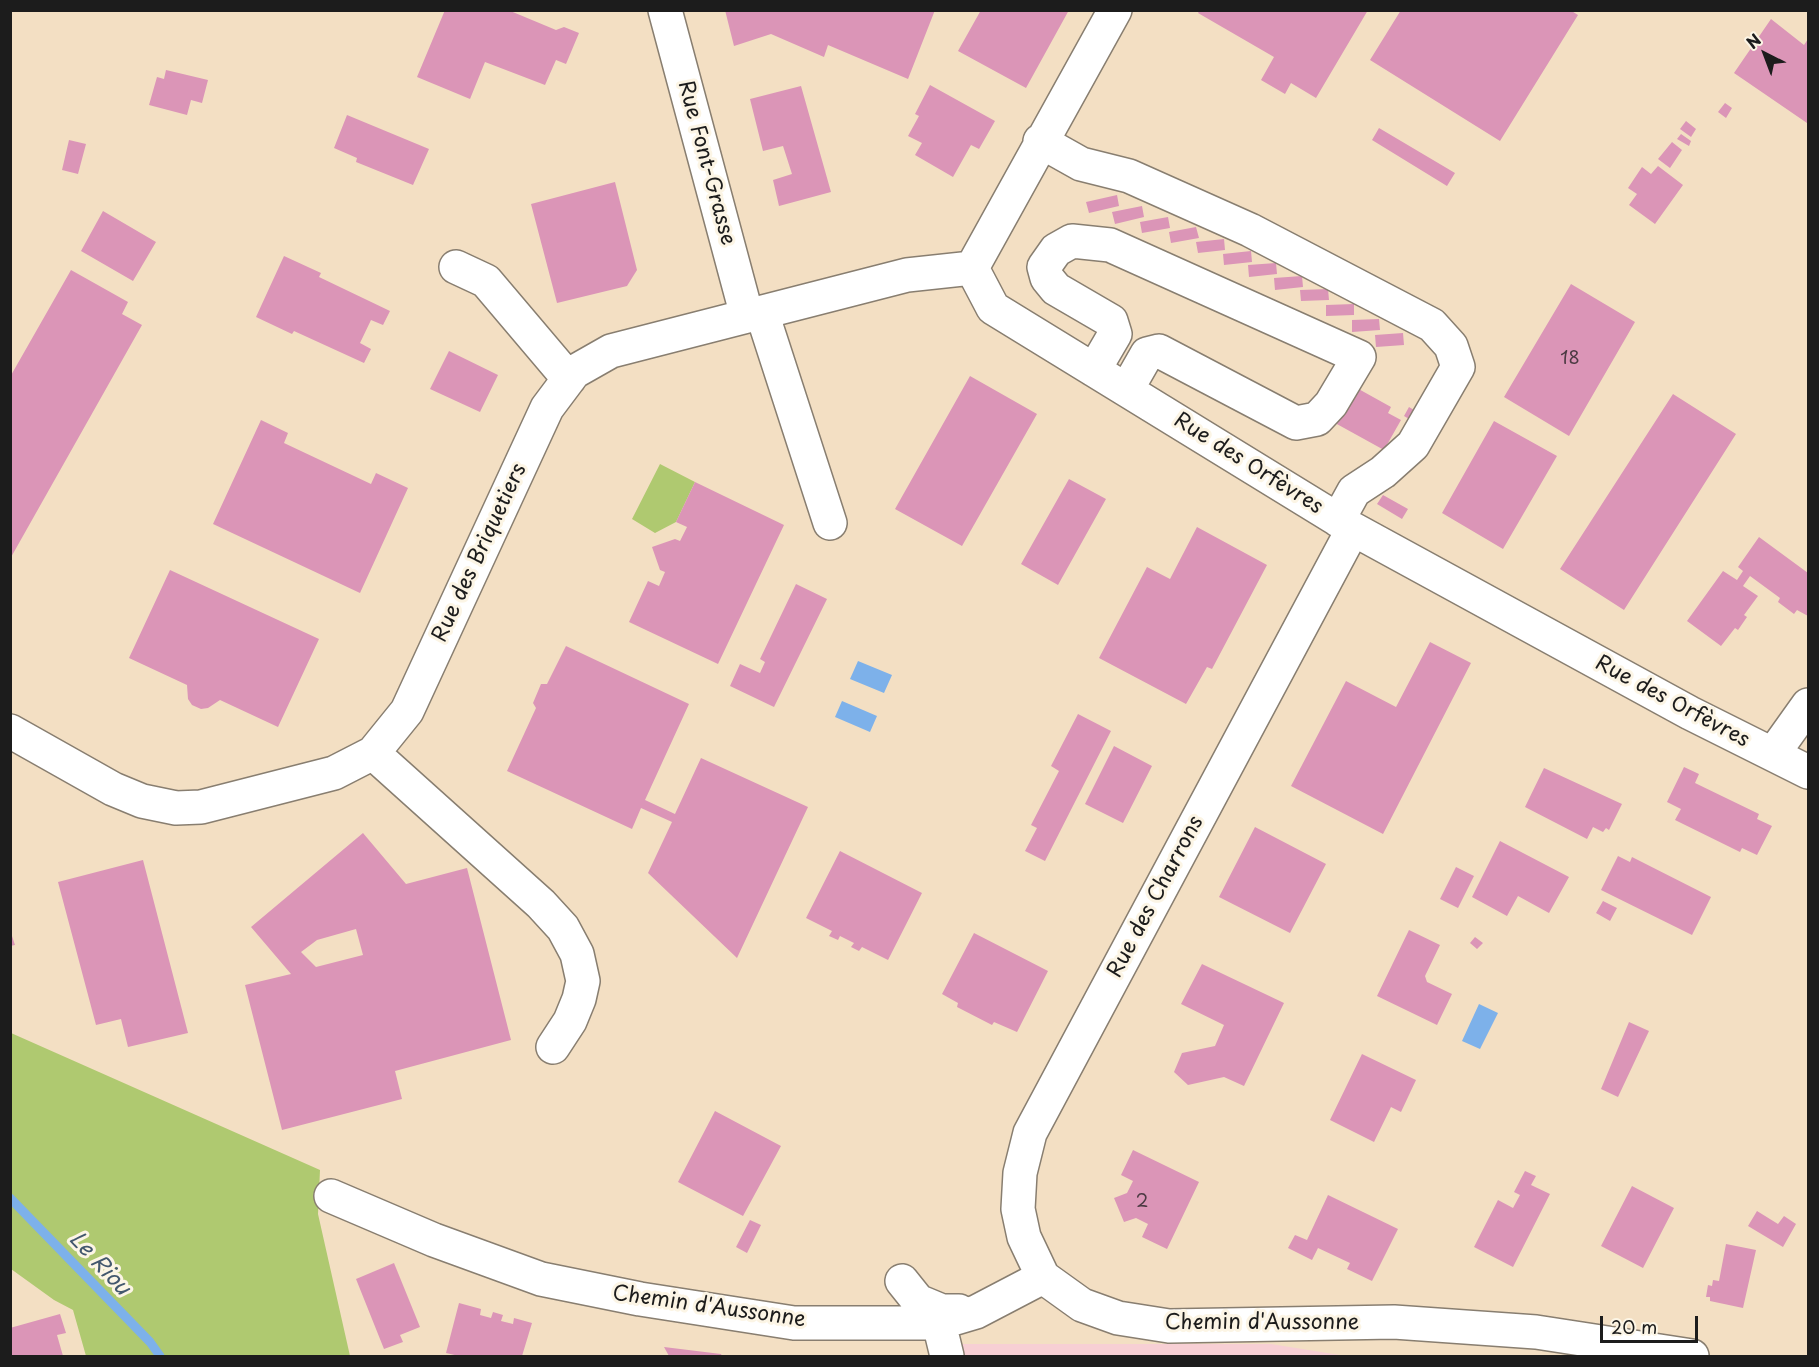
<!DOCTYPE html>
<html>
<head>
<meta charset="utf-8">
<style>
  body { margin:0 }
  #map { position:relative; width:1819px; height:1367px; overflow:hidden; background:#f3dfc3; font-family:"Playpen Sans",sans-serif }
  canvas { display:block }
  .frame { position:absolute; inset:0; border:12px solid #1c1c1c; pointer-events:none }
  .north { position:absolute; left:1735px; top:24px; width:60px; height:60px; -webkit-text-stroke:4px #fcf5e5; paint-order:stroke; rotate:318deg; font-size:16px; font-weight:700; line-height:24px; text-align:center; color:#1c1c1c }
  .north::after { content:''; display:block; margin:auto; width:21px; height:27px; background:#1c1c1c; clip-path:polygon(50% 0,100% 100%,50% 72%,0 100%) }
  .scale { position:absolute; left:1600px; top:1316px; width:98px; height:27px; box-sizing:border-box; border:3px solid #1c1c1c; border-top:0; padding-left:8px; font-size:18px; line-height:21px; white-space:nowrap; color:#1c1c1c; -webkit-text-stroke:4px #fcf5e5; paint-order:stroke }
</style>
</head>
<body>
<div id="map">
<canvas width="1819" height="1367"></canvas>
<div class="frame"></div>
<div class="north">N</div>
<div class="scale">20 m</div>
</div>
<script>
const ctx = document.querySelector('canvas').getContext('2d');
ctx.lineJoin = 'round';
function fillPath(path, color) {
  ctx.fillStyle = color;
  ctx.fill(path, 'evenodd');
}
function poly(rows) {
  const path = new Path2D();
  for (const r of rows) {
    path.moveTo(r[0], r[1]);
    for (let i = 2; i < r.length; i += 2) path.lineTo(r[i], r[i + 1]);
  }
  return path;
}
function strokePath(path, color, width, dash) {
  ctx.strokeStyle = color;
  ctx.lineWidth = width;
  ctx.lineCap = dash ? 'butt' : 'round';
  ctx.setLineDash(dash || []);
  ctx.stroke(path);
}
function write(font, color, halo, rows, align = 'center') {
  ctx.font = font + ' "Playpen Sans",sans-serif';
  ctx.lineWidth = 6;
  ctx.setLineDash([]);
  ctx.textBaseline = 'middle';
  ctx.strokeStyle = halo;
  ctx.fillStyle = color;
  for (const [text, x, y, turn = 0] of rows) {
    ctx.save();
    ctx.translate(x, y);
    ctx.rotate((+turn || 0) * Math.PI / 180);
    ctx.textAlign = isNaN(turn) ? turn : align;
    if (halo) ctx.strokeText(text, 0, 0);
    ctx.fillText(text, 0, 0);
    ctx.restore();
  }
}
const built = poly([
  [959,1344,1271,1344,1346,1356,962,1356]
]);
const green = poly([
  [660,464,695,482,676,522,655,533,632,519],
  [11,1033,320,1170,318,1214,350,1356,86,1356,73,1310,54,1300,11,1269]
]);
const water = poly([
  [858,661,892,675,884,693,850,679],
  [842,701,877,716,870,732,835,717],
  [1479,1004,1498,1013,1480,1049,1462,1041]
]);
const stream = poly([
  [10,1198,150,1342,160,1356]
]);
const building = poly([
  [445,10,508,10,556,30,564,27,579,33,566,64,556,60,545,85,485,62,470,99,417,77],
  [725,10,935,10,908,79,828,45,824,57,771,34,734,46],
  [981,10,1069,10,1026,88,958,51],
  [1200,10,1368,10,1316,98,1291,83,1285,94,1261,80,1274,57,1198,13],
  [1401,10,1570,10,1578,15,1500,141,1370,60],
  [1771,19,1804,45,1808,39,1807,123,1734,73],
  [166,70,208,80,202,103,191,100,187,115,149,105,157,77,164,79],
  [930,85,995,121,979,149,971,145,953,177,915,155,922,143,908,136,919,116,915,114],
  [801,86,831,192,779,206,773,180,792,174,783,146,763,151,750,99],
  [1725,103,1732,108,1726,118,1718,112],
  [347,115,429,149,413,185,356,162,357,158,334,148],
  [1686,121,1696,129,1691,137,1680,129],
  [1379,128,1455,173,1447,186,1372,140],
  [1681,134,1691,141,1689,146,1677,139],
  [69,140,86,144,78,174,62,170],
  [1672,142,1682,150,1670,168,1658,159],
  [1658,166,1683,185,1655,224,1629,205,1637,194,1628,188,1642,167,1651,174],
  [615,182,637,270,627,286,557,303,531,204],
  [1117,195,1119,206,1089,213,1086,202],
  [1142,206,1144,217,1115,224,1112,212],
  [103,211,156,242,133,281,81,251],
  [1168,217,1170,228,1142,233,1140,222],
  [1196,227,1199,238,1171,243,1169,232],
  [1224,239,1225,250,1198,253,1196,242],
  [1251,251,1252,262,1224,265,1223,254],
  [284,256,321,273,319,277,390,311,383,325,371,320,360,343,371,349,364,363,294,331,292,334,256,317],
  [1276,263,1277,274,1249,277,1248,265],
  [71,270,128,302,122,314,142,325,10,559,10,377],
  [1302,276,1303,287,1275,290,1274,278],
  [1571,284,1635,322,1569,436,1504,397],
  [1328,289,1329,300,1301,301,1300,290],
  [1354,304,1354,315,1326,316,1326,305],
  [1379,319,1380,330,1352,332,1352,320],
  [1403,333,1404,345,1376,347,1375,335],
  [449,351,498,375,480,412,430,389],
  [970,376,1037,414,962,546,895,509],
  [1355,387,1391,407,1388,413,1401,420,1384,450,1335,423],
  [1673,394,1736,434,1624,610,1560,569],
  [1409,407,1419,413,1414,422,1404,416],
  [261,420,288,433,284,443,371,484,376,473,408,488,360,593,213,524],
  [1494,421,1557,456,1503,549,1442,513],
  [1069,479,1106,499,1058,585,1021,564],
  [695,482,784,525,718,664,629,622,648,581,659,586,665,572,660,570,652,547,675,539,680,541,687,527,676,522],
  [1383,495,1408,509,1402,519,1377,504],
  [1197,527,1267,565,1212,669,1207,667,1186,704,1099,658,1147,567,1170,579],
  [1759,537,1808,573,1808,616,1797,610,1794,614,1778,602,1780,598,1750,576,1743,586,1758,596,1744,615,1747,617,1738,630,1735,628,1721,646,1687,621,1723,571,1737,580,1743,571,1738,567],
  [170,570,319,639,278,727,220,700,208,708,201,709,192,705,188,699,187,685,129,658],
  [796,584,827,599,774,707,730,686,740,664,760,673,765,662,760,659],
  [1430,642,1471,663,1383,834,1291,786,1346,681,1396,707],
  [566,646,689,704,645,800,675,814,701,758,808,807,737,958,648,873,672,822,641,808,632,829,507,771,536,708,533,703,541,684,547,684],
  [1078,714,1111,731,1045,861,1025,851,1037,828,1031,825,1059,771,1051,766],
  [1114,746,1152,766,1123,823,1085,804],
  [1684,767,1699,774,1695,783,1759,814,1757,819,1772,826,1757,855,1742,848,1740,852,1675,820,1681,809,1667,802],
  [1544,768,1622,804,1609,830,1606,828,1603,832,1593,827,1587,839,1525,807],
  [1255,827,1326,864,1290,933,1219,897],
  [363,833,406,884,467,868,511,1040,395,1071,402,1099,282,1130,245,985,291,974,251,927],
  [356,929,363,955,316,967,301,952,317,940],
  [1500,841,1569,877,1549,913,1518,896,1507,916,1472,897],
  [840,851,922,893,888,960,862,947,859,951,851,947,854,943,840,936,838,940,829,936,832,931,806,918],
  [1618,856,1630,862,1632,857,1711,897,1692,935,1601,890],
  [143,860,188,1033,128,1047,121,1019,96,1025,58,882],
  [1456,867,1474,876,1458,908,1440,899],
  [1603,901,1617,908,1610,921,1596,913],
  [10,930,15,945,10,946],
  [1409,930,1440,945,1425,976,1427,982,1452,994,1437,1025,1377,996],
  [974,933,1048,971,1017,1032,994,1022,992,1025,957,1007,958,1003,942,994],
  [1475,937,1483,943,1477,949,1470,943],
  [1202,964,1284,1003,1244,1086,1224,1077,1188,1085,1174,1072,1182,1053,1215,1046,1224,1025,1181,1004],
  [1629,1022,1649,1031,1618,1097,1601,1089],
  [1362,1054,1416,1080,1401,1112,1391,1107,1374,1142,1330,1120],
  [715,1111,781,1146,743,1216,678,1182],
  [1133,1150,1199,1182,1167,1249,1142,1237,1148,1224,1136,1218,1124,1222,1114,1198,1127,1193,1133,1181,1121,1175],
  [1525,1171,1536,1176,1531,1185,1550,1194,1513,1267,1474,1247,1498,1200,1513,1208,1520,1195,1514,1192],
  [1632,1186,1674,1208,1643,1268,1601,1246],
  [1328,1195,1398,1229,1372,1281,1347,1269,1350,1263,1318,1248,1312,1260,1288,1248,1295,1235,1307,1240],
  [1757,1211,1778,1224,1784,1216,1796,1224,1783,1247,1748,1226],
  [750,1220,761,1225,747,1253,736,1247],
  [1726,1244,1756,1250,1743,1308,1710,1301,1710,1297,1706,1297,1708,1285,1712,1286,1713,1280,1719,1281],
  [394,1263,420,1327,400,1335,403,1342,384,1349,356,1279],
  [459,1303,481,1309,480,1315,491,1318,493,1312,503,1315,501,1321,513,1324,514,1318,532,1323,522,1356,459,1356,446,1353],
  [60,1314,66,1333,57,1335,63,1356,10,1356,10,1328],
  [664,1347,721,1354,722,1356,669,1356]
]);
const minor = poly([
  [665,10,747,316],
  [1040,141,1081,164,1129,176,1250,230,1432,325,1451,346,1458,367,1413,445,1383,472,1354,491,1338,520],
  [456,267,486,281,569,379],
  [972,268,993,308,1353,529,1690,713,1808,772],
  [972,268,1115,10],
  [762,313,830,523],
  [1094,370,1115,334,1111,321,1056,289,1047,278,1044,267,1056,250,1072,241,1110,245,1359,357,1331,404,1317,419,1296,423,1159,351,1147,354,1127,389],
  [1353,529,1030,1133,1020,1173,1018,1209,1024,1237,1043,1277,1082,1305,1118,1318,1169,1326,1394,1322,1536,1332,1692,1356],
  [10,731,113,789,142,801,176,808,201,807,334,773,373,753,407,711,547,408,574,372,611,351,907,275,972,268],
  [373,753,541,904,563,928,577,954,583,981,579,999,570,1021,553,1047],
  [1773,754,1808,705],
  [331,1196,434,1240,541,1279,640,1299,794,1323,939,1323,976,1312,1043,1277],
  [902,1281,918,1301,942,1311,959,1311],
  [939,1323,947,1356]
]);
const numberNames = [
  ["18",1570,359],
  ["2",1142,1202]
];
const streetNames = [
  ["Rue Font-Grasse",706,163,75],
  ["Rue des Orfèvres",1248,464,32],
  ["Rue des Briquetiers",480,553,-65],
  ["Rue des Orfèvres",1672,702,28],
  ["Rue des Charrons",1156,897,-62],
  ["Chemin d'Aussonne",709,1307,8],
  ["Chemin d'Aussonne",1262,1323]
];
const waterNames = [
  ["Le Riou",99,1264,47]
];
fillPath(built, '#f7cfd4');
fillPath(green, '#afc970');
fillPath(water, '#7db1ea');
strokePath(stream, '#7db1ea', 9);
fillPath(building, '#db95b7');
strokePath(minor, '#887e70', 36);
strokePath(minor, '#fff', 33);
write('18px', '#4c3a43', null, numberNames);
write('21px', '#1c1c1c', '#fcf5e5', streetNames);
write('italic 22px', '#43586e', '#fcf5e5', waterNames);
</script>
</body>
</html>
